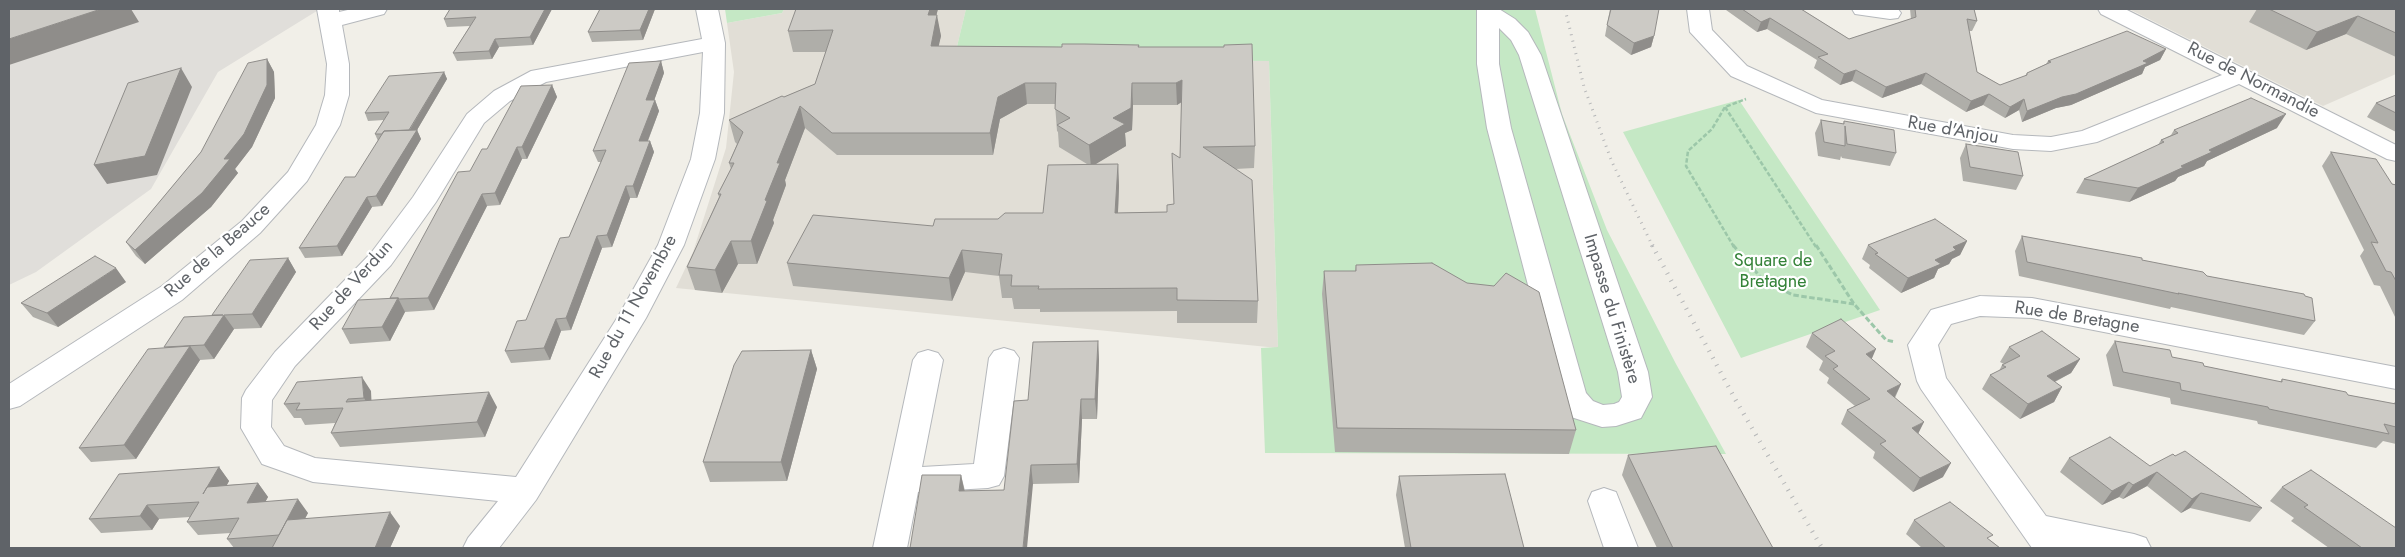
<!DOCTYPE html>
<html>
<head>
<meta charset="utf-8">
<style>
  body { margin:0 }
  #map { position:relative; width:2405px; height:557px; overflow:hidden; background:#f1efe8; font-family:Jost,sans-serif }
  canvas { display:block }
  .frame { position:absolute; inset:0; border:10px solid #5f6368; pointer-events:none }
</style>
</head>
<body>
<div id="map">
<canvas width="2405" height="557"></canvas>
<div class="frame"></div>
</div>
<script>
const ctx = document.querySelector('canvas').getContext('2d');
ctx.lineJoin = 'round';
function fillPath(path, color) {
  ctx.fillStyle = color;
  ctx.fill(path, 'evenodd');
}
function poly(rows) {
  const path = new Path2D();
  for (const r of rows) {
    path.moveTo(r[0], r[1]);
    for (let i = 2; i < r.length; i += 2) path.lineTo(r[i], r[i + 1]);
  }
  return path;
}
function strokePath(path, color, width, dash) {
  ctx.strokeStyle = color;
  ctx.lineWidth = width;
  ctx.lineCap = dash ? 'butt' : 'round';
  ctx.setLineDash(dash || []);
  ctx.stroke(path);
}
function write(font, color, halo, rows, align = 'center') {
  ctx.font = font + ' Jost,sans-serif';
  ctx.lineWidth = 4.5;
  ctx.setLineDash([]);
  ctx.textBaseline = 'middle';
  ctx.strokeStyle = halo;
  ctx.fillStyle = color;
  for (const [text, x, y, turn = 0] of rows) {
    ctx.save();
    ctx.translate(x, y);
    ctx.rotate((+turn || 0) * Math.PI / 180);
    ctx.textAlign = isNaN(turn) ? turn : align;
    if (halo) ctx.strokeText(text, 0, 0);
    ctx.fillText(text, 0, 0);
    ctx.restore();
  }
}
const industrial = poly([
  [9,9,320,9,218,72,151,189,36,272,9,285]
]);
const education = poly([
  [784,9,966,9,954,59,1269,61,1278,348,676,288,693,252,726,148,734,72,727,23,782,13],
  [2129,9,2396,9,2396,74,2323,106]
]);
const green = poly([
  [725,9,784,9,782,13,727,23],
  [966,9,1535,9,1562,114,1607,230,1676,364,1726,454,1265,453,1261,348,1278,347,1269,61,954,59],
  [1739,100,1880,310,1741,358,1623,132]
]);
const pathFar1 = poly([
  [1725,107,1816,247],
  [1734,247,1686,166,1688,151,1712,129,1725,107,1746,99]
]);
const path = poly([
  [1733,245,1763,280,1793,295,1854,304],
  [1816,245,1854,304,1886,340,1895,342]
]);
const minor = poly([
  [317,9,339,9,339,12,352,9,387,9,384,14,342,25,349,64,349,95,340,125,307,181,260,233,182,300,20,406,9,409,9,384,162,286,242,221,288,172,316,125,325,95,327,64,317,9],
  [696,9,718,9,725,43,724,113,715,159,684,245,646,318,536,500,499,548,463,548,468,538,498,501,313,482,262,464,241,428,242,398,246,390,275,352,371,253,413,197,467,114,494,91,531,71,702,39,696,9],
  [703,52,700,113,691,159,658,245,619,315,516,477,315,458,284,446,271,427,272,400,295,366,391,265,436,202,484,123,510,101,546,82,703,52],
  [1477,9,1499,9,1515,19,1528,32,1541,55,1648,372,1652,397,1641,418,1616,426,1602,427,1571,417,1557,396,1487,128,1477,64,1477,9],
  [1499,28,1511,40,1519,55,1618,372,1622,397,1619,402,1614,404,1603,405,1593,401,1586,393,1511,128,1499,64,1499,28],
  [1687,9,1709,9,1712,30,1747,66,1822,100,2013,135,2051,137,2082,131,2222,75,2101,14,2098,9,2125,9,2396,145,2396,161,2387,159,2239,84,2097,142,2051,151,2013,149,1816,113,1731,76,1690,32,1687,9],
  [1852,9,1898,9,1901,13,1898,18,1890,19,1855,14,1852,9],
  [1980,296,2032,298,2396,367,2396,389,2032,318,1980,316,1951,324,1938,345,1946,378,2046,516,2134,534,2146,538,2151,548,2032,548,1921,389,1917,381,1908,345,1931,310,1980,296],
  [1004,348,1014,351,1019,358,1004,476,999,485,988,488,918,492,907,548,873,548,913,360,918,353,928,350,938,353,943,360,922,467,974,464,989,358,994,351,1004,348],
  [1604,488,1616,492,1638,548,1604,548,1588,501,1592,492,1604,488]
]);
const railFar1 = poly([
  [1565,9,1584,87,1612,162,1653,247]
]);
const rail = poly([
  [1652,245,1735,399,1822,548]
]);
const wall = poly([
  [450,9,552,9,533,45,499,47,492,59,457,61,453,53,470,26,447,27,444,19],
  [600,9,655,9,643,40,592,42,588,32],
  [938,9,936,15,941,36,938,46,1062,47,1139,45,1139,47,1255,146,1254,168,1235,169,1258,301,1257,323,1177,323,1177,311,1040,312,1040,309,1014,309,1012,298,1002,298,999,276,965,272,952,301,793,286,787,263,933,226,998,219,1043,213,1087,164,1059,147,1058,132,1057,131,1055,104,1027,104,1000,119,993,155,837,155,805,128,785,180,786,185,773,220,774,223,757,264,738,264,722,293,695,290,687,267,719,197,718,194,731,169,729,163,737,144,735,142,729,120,815,84,826,52,793,52,788,31],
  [1182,102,1180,158,1172,153,1174,204,1167,212,1118,213,1119,186,1118,164,1095,164,1126,146,1125,133,1132,130,1133,105,1177,105],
  [1610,9,1654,36,1651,47,1631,55,1605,36],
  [1726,9,1801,9,1849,39,1911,19,1910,9,1974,9,1977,21,1972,31,1969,31,1977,72,2000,85,2025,76,2027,73,2046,64,2048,61,2166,49,2160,60,2145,67,2142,74,2071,105,2056,108,2022,122,2019,110,2005,118,1983,105,1966,112,1921,84,1882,98,1852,81,1840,85,1814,68,1817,60,1767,29,1757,32,1726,10],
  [2257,9,2396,9,2396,57,2346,34,2306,50,2249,22],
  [267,59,274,72,275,98,252,147,235,169,238,173,211,207,145,264,136,256,126,242,201,152],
  [661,61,664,73,654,100,655,100,659,111,648,141,650,141,654,152,637,198,630,198,612,247,602,248,571,330,561,331,550,360,511,363,505,351,526,320,569,237,601,162,598,162,593,151],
  [444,72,447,79,417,130,421,139,382,206,372,207,342,256,305,258,299,248,355,177,378,141,375,134,384,120,368,121,365,113],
  [552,85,557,97,527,159,522,159,500,205,487,206,434,310,405,312,390,341,350,344,342,329,390,298,470,171,487,149],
  [2396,95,2396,132,2367,117,2376,103],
  [1821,120,1843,124,1844,121,1896,153,1890,166,1842,158,1841,156,1840,160,1818,156,1815,133],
  [2277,128,2207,161,2204,166,2178,177,2175,181,2129,202,2076,193,2084,179,2158,145,2161,140,2171,135,2174,130],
  [1966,144,2023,176,2016,190,1963,181,1960,158],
  [2331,152,2392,184,2396,185,2396,319,2380,286,2374,285,2360,256,2364,250,2322,166],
  [2022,236,2142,260,2207,276,2305,296,2315,321,2304,335,2171,307,2170,309,2019,276,2015,251],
  [1967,241,1960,255,1952,259,1949,264,1938,269,1934,278,1901,293,1869,268,1870,265,1862,259,1868,245],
  [288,258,296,272,261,328,234,329,214,359,200,360,136,459,91,462,79,448,164,348,212,316],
  [1356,265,1576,430,1569,454,1335,452,1322,294,1324,271,1355,271],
  [126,282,58,327,33,317,21,303],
  [1812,333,1872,359,1901,384,1895,398,1918,433,1943,477,1913,492,1873,458,1875,452,1841,424,1847,410,1855,406,1827,383,1829,378,1819,370,1823,361,1806,347],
  [1098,341,1099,360,1097,419,1082,419,1079,483,1033,484,910,548,961,475,965,491,1004,490,1028,400],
  [2115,341,2204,366,2280,382,2282,379,2348,395,2393,404,2396,401,2396,444,2383,441,2376,448,2258,424,2257,421,2171,404,2170,398,2113,386,2106,355],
  [2009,347,2080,359,2071,373,2055,382,2062,387,2054,402,2020,419,1982,389,1990,375,1999,371,2002,365,2004,364,2000,362],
  [811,350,817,369,787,481,710,482,703,462],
  [371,391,371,401,497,407,485,437,340,447,331,433,335,423,305,425,301,418,294,418,284,404],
  [1628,455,1773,548,1657,548,1622,475],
  [2069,458,2150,466,2262,508,2250,522,2190,508,2181,513,2147,486,2123,499,2119,497,2102,505,2060,472],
  [219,467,229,481,227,485,258,483,268,497,265,502,308,513,305,518,400,526,390,548,234,548,227,539,231,533,198,535,187,522,190,517,159,519,152,530,101,533,89,519],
  [1399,476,1524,548,1405,548,1396,495],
  [2282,487,2396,548,2329,548,2291,521,2294,518,2270,501],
  [1914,520,1990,540,2000,548,1922,548,1906,534]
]);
const shadedWall = poly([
  [101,9,131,9,139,22,9,65,9,39],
  [545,9,552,9,533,45,530,37],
  [649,9,655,9,643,40,640,30],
  [930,9,938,9,931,36,928,15],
  [937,15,941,36,934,67,931,46],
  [2358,16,2346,34,2306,50,2317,32],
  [1770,18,1767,29,1757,32,1761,22],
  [1654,36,1651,47,1631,55,1634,43],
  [495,39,499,47,492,59,489,51],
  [2166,49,2160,60,2145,67,2142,74,2071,105,2056,108,2022,122,2027,111,2143,61],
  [267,59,274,72,275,98,252,147,235,169,238,173,211,207,145,264,135,250],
  [661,61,664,73,650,112,646,100],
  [181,68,192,87,157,175,107,184,94,165],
  [1856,70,1852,81,1840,85,1844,74],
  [444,72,447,79,417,130,421,139,382,206,376,196,408,133],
  [1926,73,1921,84,1882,98,1886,87],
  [1182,80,1183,101,1177,105,1176,83],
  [1025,83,1027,104,1000,119,993,155,990,133,998,97],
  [1132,83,1133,105,1132,130,1125,133,1126,146,1091,167,1089,145,1113,118],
  [552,85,557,97,527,159,522,147],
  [1989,94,1983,105,1966,112,1971,101],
  [2024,99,2019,110,2005,118,2010,107],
  [655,100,659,111,643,153,639,141],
  [800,106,805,128,785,180,786,185,773,220,774,223,757,264,751,241,777,163],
  [2286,114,2277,128,2207,161,2204,166,2178,177,2175,181,2129,202,2138,188,2181,166,2209,150],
  [650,141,654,152,637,198,633,186],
  [517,147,522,159,500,205,495,193],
  [1118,164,1119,186,1117,235,1115,213],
  [626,186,630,198,612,247,607,235],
  [482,194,487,206,434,310,428,298],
  [367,197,372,207,342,256,337,246],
  [597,236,602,248,571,330,566,318],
  [731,241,738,264,722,293,715,270],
  [1967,241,1960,255,1952,259,1949,264,1938,269,1934,278,1901,293,1908,278,1953,247],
  [962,250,965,272,952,301,949,278],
  [288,258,296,272,261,328,252,314],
  [116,268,126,282,58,327,47,313],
  [398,298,405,312,390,341,382,327],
  [224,315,234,329,214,359,204,345],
  [556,319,561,331,550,360,544,348],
  [1098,341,1099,360,1097,419,1095,399],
  [190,346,200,360,136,459,124,445],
  [1876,349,1870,363,1866,354],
  [811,350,817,369,787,481,781,462],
  [2080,359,2071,373,2038,390,2047,376],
  [362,377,371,391,372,412,364,398],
  [1901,384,1894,398,1887,391],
  [2062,387,2054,402,2020,419,2028,404],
  [489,392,497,407,485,437,477,422],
  [1081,399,1082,419,1079,483,1077,464],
  [1924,422,1917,436,1912,428],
  [1951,463,1943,477,1913,492,1920,478],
  [1031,465,1033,484,1027,548,1023,548],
  [219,467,229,481,214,508,203,494],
  [2157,472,2147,486,2123,499,2133,485],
  [961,475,965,494,959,491],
  [2129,482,2119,497,2102,505,2112,491],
  [258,483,268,497,257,517,247,503],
  [2201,493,2190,508,2181,513,2192,499],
  [298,499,308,513,290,548,279,535],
  [147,505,159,519,152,530,140,516],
  [390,512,400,526,390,548,375,548]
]);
const building = poly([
  [9,9,101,9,9,39,9,9],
  [450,9,545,9,530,37,495,39,489,51,453,53,476,17,444,19,450,9],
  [600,9,649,9,640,30,588,32,600,9],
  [796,9,930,9,928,15,937,15,931,46,1062,47,1062,44,1085,44,1139,45,1138,47,1224,47,1224,45,1252,44,1255,146,1203,147,1252,180,1258,301,1177,300,1177,288,1038,289,1039,286,1011,286,1012,275,999,275,1002,254,962,250,949,278,787,263,813,215,933,226,935,219,998,219,1005,213,1043,213,1048,165,1118,164,1115,213,1167,212,1167,205,1174,204,1172,153,1180,158,1182,80,1176,83,1132,83,1131,108,1113,118,1125,124,1089,145,1057,125,1070,118,1055,109,1056,83,1025,83,998,97,990,133,832,133,800,106,777,163,780,163,765,200,767,201,751,241,731,241,715,270,687,267,721,194,718,194,734,163,729,163,743,132,729,120,782,96,784,97,815,84,833,30,788,31,796,9],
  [1611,9,1659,9,1654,36,1634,43,1607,25,1611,9],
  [1742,9,1801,9,1849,39,1916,17,1915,9,1974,9,1977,21,1967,19,1977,72,2000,85,2027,75,2027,73,2051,62,2048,61,2127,31,2166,49,2143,61,2148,63,2076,94,2062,97,2027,111,2024,99,2010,107,1989,94,1971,101,1926,73,1886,87,1856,70,1844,74,1818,57,1828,54,1770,18,1761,22,1742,9],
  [2269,9,2396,9,2396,33,2358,16,2317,32,2269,9],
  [267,59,267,85,244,134,224,159,230,159,202,193,135,250,126,242,201,152,248,63,267,59],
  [661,61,646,100,655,100,639,141,650,141,633,186,626,186,607,235,597,236,566,318,556,319,544,348,505,351,517,321,526,320,560,238,569,237,606,150,593,151,629,63,661,61],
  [181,68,145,156,94,165,128,83,181,68],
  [444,72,409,130,384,131,382,134,375,134,389,112,365,113,389,76,444,72],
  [552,85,522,147,517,147,495,193,482,194,428,298,399,299,398,298,390,298,458,172,470,171,482,149,487,149,521,86,552,85],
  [2396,95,2396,113,2376,103,2396,95],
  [2251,98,2286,114,2209,150,2212,152,2181,166,2184,167,2138,188,2084,179,2164,142,2161,140,2178,133,2174,130,2251,98],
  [1821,120,1844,124,1844,121,1894,130,1896,153,1847,144,1845,126,1845,146,1824,142,1821,120],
  [417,130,376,196,367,197,337,246,299,248,345,177,355,177,384,131,417,130],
  [1966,144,2018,152,2023,176,1970,167,1966,144],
  [2331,152,2376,159,2392,184,2396,185,2396,281,2391,272,2386,271,2371,242,2378,243,2331,152],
  [1935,219,1967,241,1953,247,1956,250,1935,260,1941,264,1908,278,1875,254,1878,253,1868,245,1935,219],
  [2022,236,2142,258,2142,260,2203,272,2207,276,2304,294,2305,296,2312,298,2315,321,2178,293,2179,294,2027,262,2022,236],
  [95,256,116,268,47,313,21,303,95,256],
  [288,258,252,314,224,315,204,345,164,347,184,317,223,315,212,315,250,260,288,258],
  [1432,263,1467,283,1494,286,1506,273,1539,292,1576,430,1337,428,1324,271,1356,271,1356,265,1432,263],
  [398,298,382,327,342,329,358,300,398,298],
  [1841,319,1876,349,1866,354,1901,384,1887,391,1924,422,1912,428,1951,463,1920,478,1880,444,1886,441,1847,410,1870,399,1833,369,1838,366,1825,356,1835,351,1812,333,1841,319],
  [2042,331,2080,359,2047,376,2062,387,2028,404,1990,375,2006,367,2002,365,2020,356,2009,347,2042,331],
  [1098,341,1095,399,1081,399,1077,464,1031,465,1023,548,910,548,922,475,961,475,959,491,1004,490,1014,401,1028,400,1033,342,1098,341],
  [2115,341,2170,350,2172,357,2203,363,2204,366,2282,382,2282,379,2346,392,2348,395,2396,404,2396,427,2384,424,2389,434,2269,409,2268,407,2181,390,2180,383,2123,372,2115,341],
  [190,346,124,445,79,448,148,349,190,346],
  [811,350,781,462,703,462,734,365,742,351,811,350],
  [362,377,364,398,348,399,346,402,489,392,477,422,331,433,343,408,296,410,300,403,284,404,297,382,362,377],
  [2110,437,2150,466,2173,454,2175,456,2185,451,2262,508,2201,493,2192,499,2157,472,2133,485,2129,482,2112,491,2069,458,2110,437],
  [1716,446,1773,548,1673,548,1628,455,1716,446],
  [219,467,203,494,207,487,258,483,247,503,298,499,279,535,227,539,239,518,187,522,199,502,147,505,140,516,89,519,119,474,219,467],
  [2311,470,2396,528,2396,548,2362,548,2304,507,2308,505,2282,487,2311,470],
  [1505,474,1524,548,1411,548,1399,476,1505,474],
  [1950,502,1993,535,1987,538,2000,548,1946,548,1914,520,1950,502],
  [390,512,375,548,272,548,287,520,390,512]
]);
const streetNames = [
  ["Rue de Normandie",2253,81,27],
  ["Rue d'Anjou",1953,131,10],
  ["Rue de la Beauce",218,251,-41],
  ["Rue de Verdun",352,286,-48],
  ["Rue du 11 Novembre",634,307,-61],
  ["Impasse du Finistère",1611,309,73],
  ["Rue de Bretagne",2077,318,9]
];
const parkNames = [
  ["Square de",1773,262],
  ["Bretagne",1773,283]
];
fillPath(industrial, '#e0deda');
fillPath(education, '#e1ded6');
fillPath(green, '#c5e8c5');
strokePath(minor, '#b5b8bc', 2);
strokePath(pathFar1, '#9cc7a9', 2.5, [4.5, 2]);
strokePath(path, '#9cc7a9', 3, [5.5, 2.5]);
fillPath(minor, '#fff');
strokePath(railFar1, '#b6b7b8', 3, [1, 5.5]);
strokePath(rail, '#b6b7b8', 4.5, [1, 7]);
fillPath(wall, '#afaea9');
fillPath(shadedWall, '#8f8d8a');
fillPath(building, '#cccac5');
strokePath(building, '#8f8d8a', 1);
write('18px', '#5f6368', '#fff', streetNames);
write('18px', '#348238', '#fff', parkNames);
</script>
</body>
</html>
